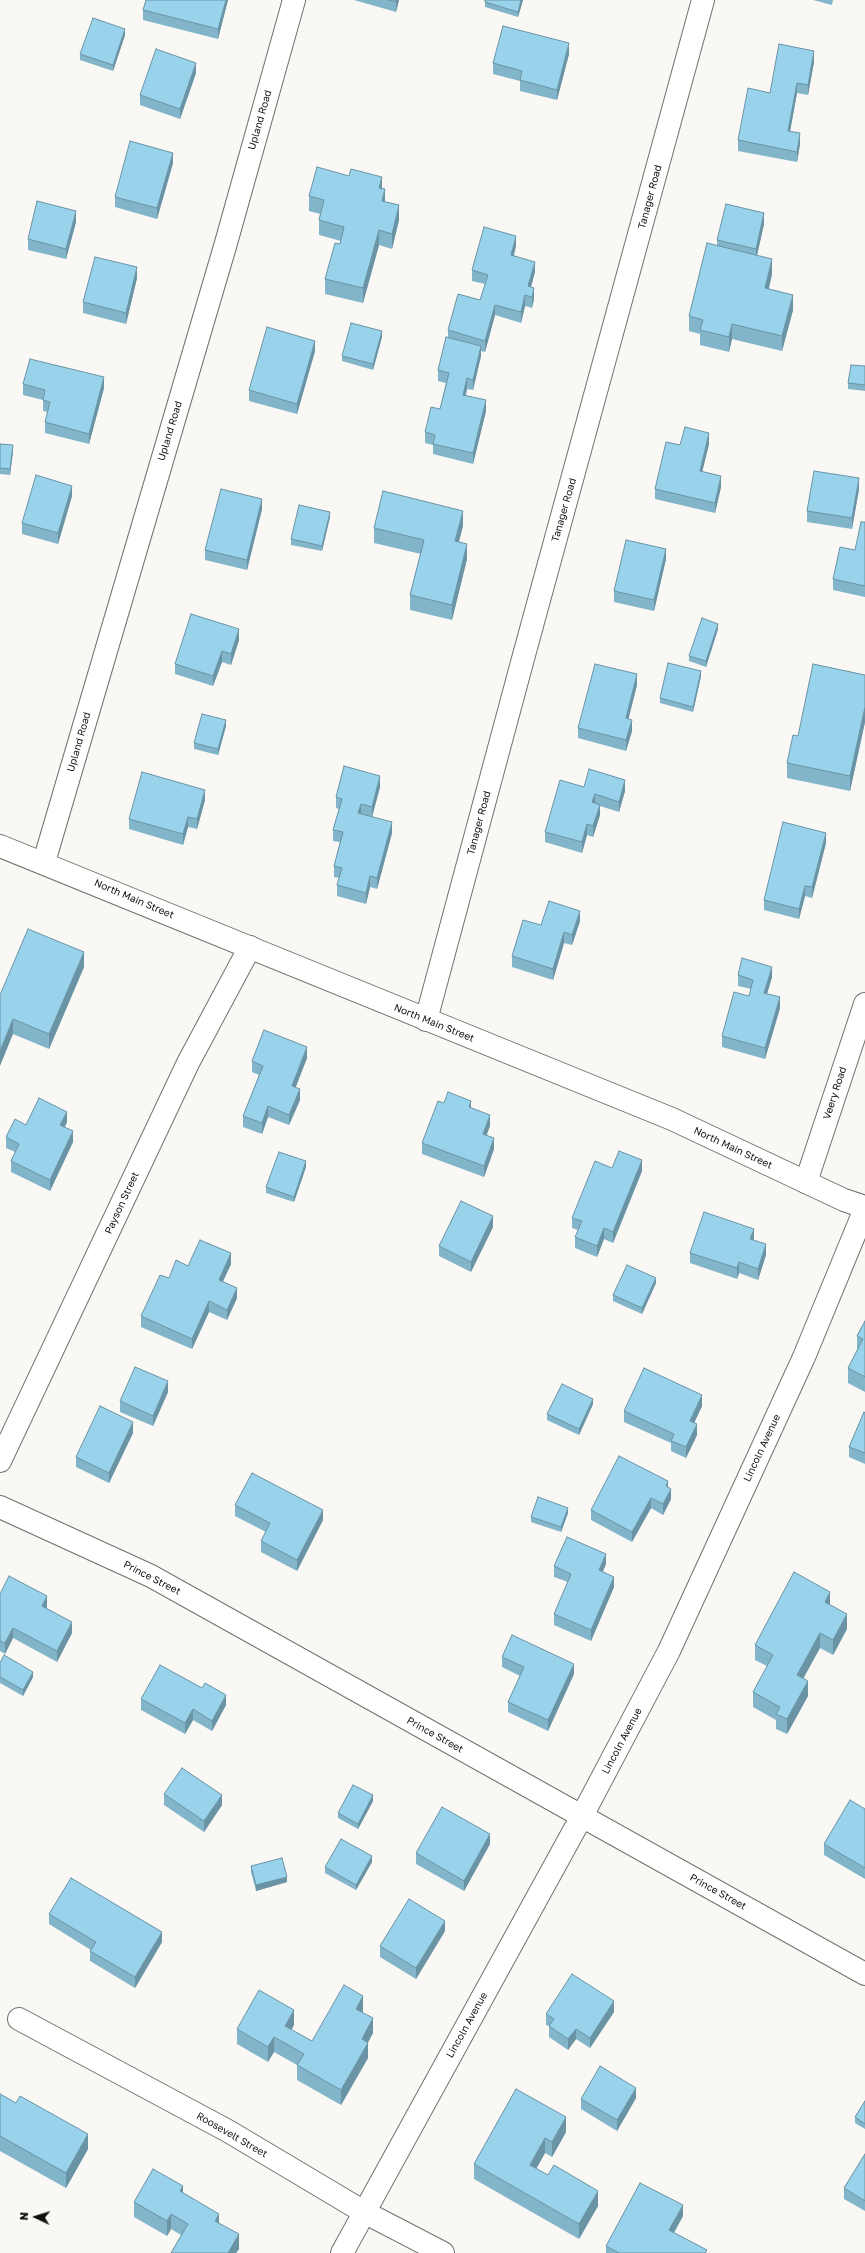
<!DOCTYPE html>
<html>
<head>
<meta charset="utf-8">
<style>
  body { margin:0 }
  #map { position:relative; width:865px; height:2253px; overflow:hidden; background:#faf8f4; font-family:"Golos Text",sans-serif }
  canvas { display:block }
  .north { position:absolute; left:16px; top:2197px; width:40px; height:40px; -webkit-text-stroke:3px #fff; paint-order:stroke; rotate:274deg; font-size:11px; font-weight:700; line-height:16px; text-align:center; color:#0f0f0e }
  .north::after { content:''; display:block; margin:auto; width:14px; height:18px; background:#0f0f0e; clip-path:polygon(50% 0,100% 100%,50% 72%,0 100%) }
</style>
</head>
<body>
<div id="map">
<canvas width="865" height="2253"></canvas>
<div class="north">N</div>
</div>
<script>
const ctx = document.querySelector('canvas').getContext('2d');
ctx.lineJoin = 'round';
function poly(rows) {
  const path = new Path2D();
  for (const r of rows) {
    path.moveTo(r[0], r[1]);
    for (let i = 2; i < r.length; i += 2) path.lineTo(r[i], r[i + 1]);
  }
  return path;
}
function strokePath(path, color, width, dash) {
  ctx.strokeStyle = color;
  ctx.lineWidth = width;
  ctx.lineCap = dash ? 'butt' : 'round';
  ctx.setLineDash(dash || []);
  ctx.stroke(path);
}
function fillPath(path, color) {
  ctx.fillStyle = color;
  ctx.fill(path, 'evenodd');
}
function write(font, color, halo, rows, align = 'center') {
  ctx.font = font + ' "Golos Text",sans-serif';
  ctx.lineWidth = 3;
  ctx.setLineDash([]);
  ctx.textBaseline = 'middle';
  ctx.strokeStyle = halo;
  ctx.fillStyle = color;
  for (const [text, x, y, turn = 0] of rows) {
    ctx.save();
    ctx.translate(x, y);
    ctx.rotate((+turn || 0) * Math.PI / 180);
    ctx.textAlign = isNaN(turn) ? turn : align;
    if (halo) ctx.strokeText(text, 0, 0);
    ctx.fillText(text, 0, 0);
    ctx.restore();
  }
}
const minor = poly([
  [44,862,226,243,294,0],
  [426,1020,524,655,703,0],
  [806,1182,865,1004],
  [0,1461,188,1063,250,947],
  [0,1507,151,1576,865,1974],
  [19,2019,228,2131,364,2212,443,2253],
  [342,2253,582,1816,669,1651,804,1357,865,1209]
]);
const major = poly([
  [0,846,672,1119,844,1200,865,1207]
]);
const wall = poly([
  [228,0,218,39,143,20,143,10],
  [354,0,399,0,396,12],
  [485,0,523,0,518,17,485,7],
  [813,0,833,0,832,5],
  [125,35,113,71,80,60,80,54],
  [569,54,557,100,520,91,520,81,493,74,493,63],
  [814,62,808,95,797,93,790,132,800,144,797,162,738,151,738,140,770,93],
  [196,73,180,119,140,105,140,95],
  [173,163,157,219,115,207,115,197],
  [382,188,385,202,399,220,392,249,379,245,363,303,325,294,325,279,341,241,319,235,319,220,320,214,309,211,309,196],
  [76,222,66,259,28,250,28,239],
  [764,224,757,255,772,274,769,289,793,310,782,351,732,339,729,352,700,345,700,334,689,331,689,316,717,245,717,240],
  [516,246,514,255,535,272,531,287,534,299,532,308,525,306,521,323,495,315,485,352,481,351,481,356,473,390,467,389,466,395,486,411,473,464,433,454,433,445,425,443,425,432,440,409,446,383,438,381,438,370,448,337,448,330,480,300,485,284,472,281,472,270],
  [137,278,126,324,83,313,83,302],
  [382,337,373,370,342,361,342,356],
  [315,351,297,414,249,401,249,390],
  [865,366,865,391,848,389,848,383],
  [23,384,104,388,89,444,45,433,45,422,48,412,43,411,43,400,23,395],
  [0,444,13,451,10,475,0,474],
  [709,444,702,471,721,487,715,513,655,499,655,489,680,445],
  [859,489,852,529,807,522,807,511],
  [72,496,58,544,22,534,22,523],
  [262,509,247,570,205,560,205,550],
  [330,517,322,551,291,545,291,539],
  [865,522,865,597,833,590,833,579,855,550],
  [463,526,459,541,467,559,452,620,410,610,410,595,421,554,374,543,374,528],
  [666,559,654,611,614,602,614,591],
  [718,629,706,667,689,661,689,656],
  [239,640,231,665,222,662,213,686,175,674,175,664],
  [865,675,865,722,850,791,787,778,787,763],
  [701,676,693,712,660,703,660,698],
  [637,685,628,719,632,731,626,751,578,738,578,728],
  [226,726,218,755,194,749,194,743],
  [380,787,372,817,392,833,377,889,370,887,366,904,337,896,337,885,339,878,334,877,334,866,340,842,333,841,333,830,339,809,336,808,336,797],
  [584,787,625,791,619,812,600,806,600,815,593,837,587,835,582,853,545,842,545,832],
  [205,800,197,829,188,827,183,845,129,829,129,819],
  [826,843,812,898,805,896,799,919,764,910,764,900],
  [580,921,572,945,564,943,553,980,512,967,512,956,541,925],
  [84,967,49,1049,13,1034,0,995],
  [738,975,772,977,767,994,780,1008,765,1059,722,1047,722,1036,749,996,751,989,738,986],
  [307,1058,295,1088,300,1100,289,1125,268,1117,262,1134,243,1127,243,1116,259,1075,252,1072,252,1061],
  [444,1103,471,1108,490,1126,486,1135,494,1149,484,1177,422,1154,422,1143],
  [67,1122,65,1127,73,1142,50,1191,11,1172,11,1161,15,1152,6,1148,6,1137,26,1125],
  [306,1167,294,1202,266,1193,266,1187],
  [612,1168,642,1171,613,1243,604,1239,597,1257,575,1248,575,1237,578,1230,572,1228,572,1218],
  [493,1227,471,1272,439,1256,439,1246],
  [754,1240,766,1255,758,1280,739,1273,737,1279,690,1263,690,1253],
  [231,1264,223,1281,237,1298,227,1320,209,1312,192,1349,141,1327,141,1316,169,1278,188,1266],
  [656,1283,642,1314,613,1301,613,1295],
  [865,1321,865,1392,848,1383,848,1368,857,1350,857,1336],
  [168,1392,153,1426,120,1412,120,1401],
  [593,1404,579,1435,547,1420,547,1414],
  [702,1406,694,1423,697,1435,686,1458,671,1451,671,1443,624,1422,624,1411],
  [865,1413,865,1464,849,1457,849,1447],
  [133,1433,109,1483,76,1467,76,1457],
  [668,1487,671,1499,663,1515,651,1508,632,1542,591,1520,591,1510],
  [235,1505,323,1520,297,1571,261,1552,261,1541,266,1532,235,1516],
  [568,1513,561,1532,531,1522,531,1517],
  [606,1564,603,1571,614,1587,591,1641,554,1625,554,1614,568,1582,554,1577,554,1566],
  [0,1594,47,1607,46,1608,72,1633,57,1662,13,1638,5,1654,0,1651],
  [830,1605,847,1629,833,1655,820,1648,803,1678,808,1696,787,1734,776,1729,776,1720,753,1707,753,1692,767,1666,755,1660,755,1645],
  [502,1657,574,1674,548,1731,508,1712,508,1702,520,1676,502,1667],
  [0,1663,33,1677,23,1696,0,1683],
  [141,1699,226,1705,212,1731,193,1720,185,1734,141,1710],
  [164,1794,222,1805,204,1832,164,1805],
  [373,1801,358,1829,338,1818,338,1813],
  [865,1809,865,1879,824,1855,824,1844],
  [490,1844,464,1891,416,1864,416,1853],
  [372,1862,356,1890,325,1873,325,1867],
  [251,1866,287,1882,256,1891,251,1872],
  [49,1914,162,1942,135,1988,90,1961,90,1951,91,1950,49,1924],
  [445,1931,416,1979,380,1957,380,1946],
  [363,2011,362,2012,373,2033,368,2042,368,2058,341,2105,297,2080,297,2065,274,2052,268,2062,237,2044,237,2029,294,2025,291,2030,312,2041],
  [614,2012,590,2048,576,2039,568,2050,549,2037,549,2026,546,2025,546,2014],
  [516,2089,566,2132,552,2157,545,2153,536,2169,598,2206,579,2239,474,2179,474,2164],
  [0,2094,16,2103,88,2149,66,2188,0,2151],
  [636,2098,617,2131,581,2109,581,2099],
  [865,2101,865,2129,855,2123,855,2117],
  [865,2154,865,2211,844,2199,844,2188],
  [183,2193,219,2223,239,2249,236,2253,171,2253,181,2235,171,2229,167,2236,134,2217,134,2202],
  [683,2216,674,2233,707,2253,606,2253,606,2246]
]);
const shadedWall = poly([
  [226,0,228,0,218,39,218,29],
  [396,0,399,0,396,12],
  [521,0,523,0,518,17,518,12],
  [125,29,125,35,113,71,113,65],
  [569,43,569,54,557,100,557,90],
  [814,51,814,62,808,95,808,85],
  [196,63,196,73,180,119,180,109],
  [797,83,797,93,788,142,788,131],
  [800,133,800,144,797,162,797,152],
  [173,153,173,163,157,219,157,208],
  [382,177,382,192,379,188],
  [385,189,385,204,382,201],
  [399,205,399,220,392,249,392,234],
  [76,211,76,222,66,259,66,249],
  [764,213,764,224,756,260,756,249],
  [379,230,379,245,363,303,363,288],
  [516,236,516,246,511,265,511,255],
  [772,259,772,274,765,303,765,288],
  [535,262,535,272,528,297,528,286],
  [137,267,137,278,126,324,126,313],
  [534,288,534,299,532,308,532,297],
  [525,295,525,306,521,323,521,312],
  [793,295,793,310,782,351,782,336],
  [495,305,495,315,485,352,485,341],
  [732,324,732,339,729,352,729,337],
  [382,331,382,337,373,370,373,364],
  [315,341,315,351,297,414,297,404],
  [481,346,481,356,473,390,473,380],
  [104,377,104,388,89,444,89,434],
  [467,378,467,389,463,405,463,395],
  [486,400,486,411,473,464,473,453],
  [709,433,709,444,700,481,700,471],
  [13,445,13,451,10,475,10,469],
  [721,476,721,487,715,513,715,503],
  [859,478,859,489,852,529,852,518],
  [72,486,72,496,58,544,58,533],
  [262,499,262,509,247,570,247,560],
  [463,511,463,526,455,556,455,541],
  [330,512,330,517,322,551,322,546],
  [467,544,467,559,452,620,452,605],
  [666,549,666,559,654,611,654,600],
  [718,624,718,629,706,667,706,661],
  [239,629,239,640,231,665,231,654],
  [222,651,222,662,213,686,213,676],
  [701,671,701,676,693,712,693,707],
  [637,674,637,685,626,729,626,718],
  [865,707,865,722,850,791,850,776],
  [226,720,226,726,218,755,218,749],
  [632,720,632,731,626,751,626,740],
  [380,776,380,787,372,817,372,807],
  [625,780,625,791,619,812,619,802],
  [205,790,205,800,197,829,197,819],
  [595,794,595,805,592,802],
  [361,804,361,814,358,813],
  [600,805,600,815,593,837,593,826],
  [188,817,188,827,183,845,183,834],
  [392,822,392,833,377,889,377,878],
  [587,824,587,835,582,853,582,842],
  [826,833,826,843,812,898,812,887],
  [370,876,370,887,366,904,366,893],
  [805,886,805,896,799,919,799,909],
  [580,911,580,921,572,945,572,935],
  [564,932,564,943,553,980,553,969],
  [84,952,84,967,49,1049,49,1034],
  [772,967,772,977,764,1004,764,993],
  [780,997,780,1008,765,1059,765,1048],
  [13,1019,13,1034,0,1066,0,1051],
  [307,1047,307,1058,292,1097,292,1086],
  [300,1089,300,1100,289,1125,289,1115],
  [471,1101,471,1112,469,1107],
  [268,1106,268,1117,262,1134,262,1123],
  [67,1112,67,1122,60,1136,60,1125],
  [490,1115,490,1126,483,1145,483,1134],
  [73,1131,73,1142,50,1191,50,1180],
  [494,1138,494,1149,484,1177,484,1166],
  [642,1160,642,1171,613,1243,613,1232],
  [306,1161,306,1167,294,1202,294,1197],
  [493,1216,493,1227,471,1272,471,1262],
  [604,1228,604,1239,597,1257,597,1246],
  [754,1229,754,1240,750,1239],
  [766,1244,766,1255,758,1280,758,1269],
  [231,1253,231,1264,219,1290,219,1280],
  [739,1262,739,1273,737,1279,737,1268],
  [656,1278,656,1283,642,1314,642,1308],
  [237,1288,237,1298,227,1320,227,1310],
  [209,1301,209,1312,192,1349,192,1339],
  [168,1381,168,1392,153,1426,153,1416],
  [702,1395,702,1406,690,1432,690,1421],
  [593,1399,593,1404,579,1435,579,1429],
  [133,1422,133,1433,109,1483,109,1473],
  [697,1424,697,1435,686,1458,686,1447],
  [668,1481,668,1492,666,1486],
  [671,1489,671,1499,663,1515,663,1504],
  [651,1498,651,1508,632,1542,632,1532],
  [568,1508,568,1513,561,1532,561,1527],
  [323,1510,323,1520,297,1571,297,1560],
  [606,1554,606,1564,599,1580,599,1570],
  [614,1577,614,1587,591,1641,591,1630],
  [830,1592,830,1607,825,1602],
  [47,1596,47,1607,42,1616,42,1606],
  [847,1614,847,1629,833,1655,833,1640],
  [72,1622,72,1633,57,1662,57,1651],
  [13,1628,13,1638,5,1654,5,1643],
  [820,1633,820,1648,797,1690,797,1675],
  [574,1664,574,1674,548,1731,548,1720],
  [33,1672,33,1677,23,1696,23,1690],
  [808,1681,808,1696,787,1734,787,1719],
  [226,1695,226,1705,212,1731,212,1721],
  [193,1709,193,1720,185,1734,185,1723],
  [222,1795,222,1805,204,1832,204,1821],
  [373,1795,373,1801,358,1829,358,1824],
  [490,1834,490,1844,464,1891,464,1881],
  [372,1856,372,1862,356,1890,356,1885],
  [287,1877,287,1882,256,1891,256,1885],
  [445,1921,445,1931,416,1979,416,1968],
  [162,1932,162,1942,135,1988,135,1977],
  [363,1996,363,2011,356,2024,356,2009],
  [614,2001,614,2012,590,2048,590,2038],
  [294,2010,294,2025,285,2041,285,2026],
  [373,2018,373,2033,362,2054,362,2039],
  [576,2029,576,2039,568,2050,568,2039],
  [274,2037,274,2052,268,2062,268,2047],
  [368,2043,368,2058,341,2105,341,2090],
  [636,2088,636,2098,617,2131,617,2120],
  [566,2117,566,2132,552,2157,552,2142],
  [88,2134,88,2149,66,2188,66,2173],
  [545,2138,545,2153,530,2180,530,2165],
  [183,2186,183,2201,180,2191],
  [598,2191,598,2206,579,2239,579,2224],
  [683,2205,683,2216,669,2241,669,2230],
  [171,2214,171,2229,167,2236,167,2221],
  [219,2214,219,2229,215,2221],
  [239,2234,239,2249,236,2253,228,2253]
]);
const building = poly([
  [146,0,226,0,218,29,143,10,146,0],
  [389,0,396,0,396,2,389,0],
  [485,0,521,0,518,12,485,2,485,0],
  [93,18,125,29,113,65,80,54,93,18],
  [503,26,569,43,557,90,520,80,522,71,493,63,503,26],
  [779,44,814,51,808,85,797,83,788,131,800,133,797,152,738,140,748,88,770,93,779,44],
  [156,49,196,63,180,109,140,95,156,49],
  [130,141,173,153,157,208,115,197,130,141],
  [317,167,349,176,351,169,382,177,379,188,385,189,382,201,399,205,392,234,379,230,363,288,325,279,335,243,340,244,344,227,319,220,324,200,309,196,317,167],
  [37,201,76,211,66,249,28,239,37,201],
  [726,204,764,213,756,249,717,240,726,204],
  [484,227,516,236,511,255,535,262,528,286,534,288,532,297,525,295,521,312,495,305,485,341,448,330,458,294,480,300,488,275,472,270,484,227],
  [707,243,772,259,765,288,793,295,782,336,732,324,729,337,700,330,703,320,689,316,707,243],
  [95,257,137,267,126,313,83,302,95,257],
  [351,323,382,331,373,364,342,356,351,323],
  [267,327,315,341,297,404,249,390,267,327],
  [446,337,481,346,473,380,467,378,463,395,486,400,473,453,433,444,435,435,425,432,431,407,440,409,449,373,438,370,446,337],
  [30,359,104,377,89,434,45,422,50,402,43,400,45,390,23,384,30,359],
  [851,365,865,366,865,385,848,383,851,365],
  [685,427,709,433,700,471,721,476,715,503,655,489,666,442,680,445,685,427],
  [0,444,13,445,10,469,0,468,0,444],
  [814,471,859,478,852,518,807,511,814,471],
  [36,475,72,486,58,533,22,523,36,475],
  [221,489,262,499,247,560,205,550,221,489],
  [383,491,463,511,455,541,467,544,452,605,410,595,424,540,374,528,383,491],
  [299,505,330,512,322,546,291,539,299,505],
  [861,522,865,522,865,586,833,579,840,547,855,550,861,522],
  [626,540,666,549,654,600,614,591,626,540],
  [191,614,239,629,231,654,222,651,213,676,175,664,191,614],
  [702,618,718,624,706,661,689,656,702,618],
  [668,663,701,671,693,707,660,698,668,663],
  [595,664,637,674,626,718,632,720,626,740,578,728,595,664],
  [813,664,865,675,865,707,850,776,787,763,793,735,798,736,813,664],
  [202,714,226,720,218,749,194,743,202,714],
  [344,766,380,776,372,807,361,804,358,813,392,822,377,878,370,876,366,893,337,885,342,868,334,866,343,832,333,830,342,799,336,797,344,766],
  [589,769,625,780,619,802,595,794,592,802,600,805,593,826,587,824,582,842,545,832,560,780,584,787,589,769],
  [142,772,205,790,197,819,188,817,183,834,129,819,142,772],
  [783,822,826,833,812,887,805,886,799,909,764,900,783,822],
  [549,901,580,911,572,935,564,932,553,969,512,956,523,920,541,925,549,901],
  [28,929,84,952,49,1034,13,1019,0,1051,0,995,28,929],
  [742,958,772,967,764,993,780,997,765,1048,722,1036,734,992,749,996,753,980,738,975,742,958],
  [264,1030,307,1047,292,1086,300,1089,289,1115,268,1106,262,1123,243,1116,263,1066,252,1061,264,1030],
  [448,1092,471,1101,469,1107,490,1115,483,1134,494,1138,484,1166,422,1143,438,1101,444,1103,448,1092],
  [39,1098,67,1112,60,1125,73,1131,50,1180,11,1161,19,1144,6,1137,15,1119,26,1125,39,1098],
  [619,1151,642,1160,613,1232,604,1228,597,1246,575,1237,582,1221,572,1218,595,1161,612,1168,619,1151],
  [279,1152,306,1161,294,1197,266,1187,279,1152],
  [461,1201,493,1216,471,1262,439,1246,461,1201],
  [704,1212,754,1229,750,1239,766,1244,758,1269,739,1262,737,1268,690,1253,704,1212],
  [200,1240,231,1253,219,1280,237,1288,227,1310,209,1301,192,1339,141,1316,160,1275,169,1278,176,1260,188,1266,200,1240],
  [627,1265,656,1278,642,1308,613,1295,627,1265],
  [865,1321,865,1377,848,1368,863,1339,857,1336,865,1321],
  [135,1367,168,1381,153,1416,120,1401,135,1367],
  [644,1368,702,1395,690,1421,697,1424,686,1447,671,1441,674,1434,624,1411,644,1368],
  [562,1384,593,1399,579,1429,547,1414,562,1384],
  [100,1406,133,1422,109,1473,76,1457,100,1406],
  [864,1412,865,1413,865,1453,849,1447,864,1412],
  [619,1456,668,1481,666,1486,671,1489,663,1504,651,1498,632,1532,591,1510,619,1456],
  [252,1473,323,1510,297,1560,261,1541,270,1523,235,1505,252,1473],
  [538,1497,568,1508,561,1527,531,1517,538,1497],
  [567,1537,606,1554,599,1570,614,1577,591,1630,554,1614,571,1574,554,1566,567,1537],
  [794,1572,830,1592,825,1602,847,1614,833,1640,820,1633,797,1675,808,1681,787,1719,776,1714,780,1707,753,1692,773,1655,755,1645,794,1572],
  [9,1576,47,1596,42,1606,72,1622,57,1651,13,1628,5,1643,0,1641,0,1594,9,1576],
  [512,1635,574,1664,548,1720,508,1702,524,1667,502,1657,512,1635],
  [4,1655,33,1672,23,1690,0,1677,0,1663,4,1655],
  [160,1665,202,1688,205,1683,226,1695,212,1721,193,1709,185,1723,141,1699,160,1665],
  [182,1768,222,1795,204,1821,164,1794,182,1768],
  [353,1785,373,1795,358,1824,338,1813,353,1785],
  [850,1800,865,1809,865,1868,824,1844,850,1800],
  [442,1807,490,1834,464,1881,416,1853,442,1807],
  [341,1839,372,1856,356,1885,325,1867,341,1839],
  [282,1858,287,1877,256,1885,251,1866,282,1858],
  [71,1878,162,1932,135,1977,90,1951,96,1942,49,1914,71,1878],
  [409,1899,445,1921,416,1968,380,1946,409,1899],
  [572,1974,614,2001,590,2038,576,2029,568,2039,549,2026,554,2019,546,2014,572,1974],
  [344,1985,363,1996,356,2009,373,2018,362,2039,368,2043,341,2090,297,2065,304,2054,274,2037,268,2047,237,2029,259,1990,294,2010,285,2026,312,2041,344,1985],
  [600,2066,636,2088,617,2120,581,2099,600,2066],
  [516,2089,566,2117,552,2142,545,2138,530,2165,548,2175,554,2165,598,2191,579,2224,474,2164,516,2089],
  [0,2094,16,2103,20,2096,88,2134,66,2173,0,2136,0,2094],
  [865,2101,865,2124,855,2117,865,2101],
  [865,2154,865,2201,844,2188,865,2154],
  [153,2169,183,2186,180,2191,219,2214,215,2221,239,2234,228,2253,171,2253,188,2224,171,2214,167,2221,134,2202,153,2169],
  [640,2183,683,2205,669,2230,707,2250,705,2253,619,2253,606,2246,640,2183]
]);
const streetNames = [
  ["Upland Road",260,120,-74],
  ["Tanager Road",650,197,-75],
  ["Upland Road",170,431,-73],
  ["Tanager Road",564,510,-74],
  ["Upland Road",79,742,-74],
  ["Tanager Road",479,823,-75],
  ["North Main Street",134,899,23],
  ["North Main Street",434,1023,22],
  ["Veery Road",835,1093,-72],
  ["North Main Street",733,1148,25],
  ["Payson Street",122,1203,-65],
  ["Lincoln Avenue",762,1448,-65],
  ["Prince Street",152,1578,27],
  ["Prince Street",435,1735,29],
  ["Lincoln Avenue",622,1741,-62],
  ["Prince Street",718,1892,29],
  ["Lincoln Avenue",467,2025,-61],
  ["Roosevelt Street",232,2135,30]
];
strokePath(minor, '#72716d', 24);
strokePath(major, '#72716d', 24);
strokePath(minor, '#fff', 22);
strokePath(major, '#fff', 22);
fillPath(wall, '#83b5ca');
fillPath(shadedWall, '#6a93a4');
fillPath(building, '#98d2eb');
strokePath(building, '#6a93a4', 1);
write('10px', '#0f0f0e', '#fff', streetNames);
</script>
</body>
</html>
